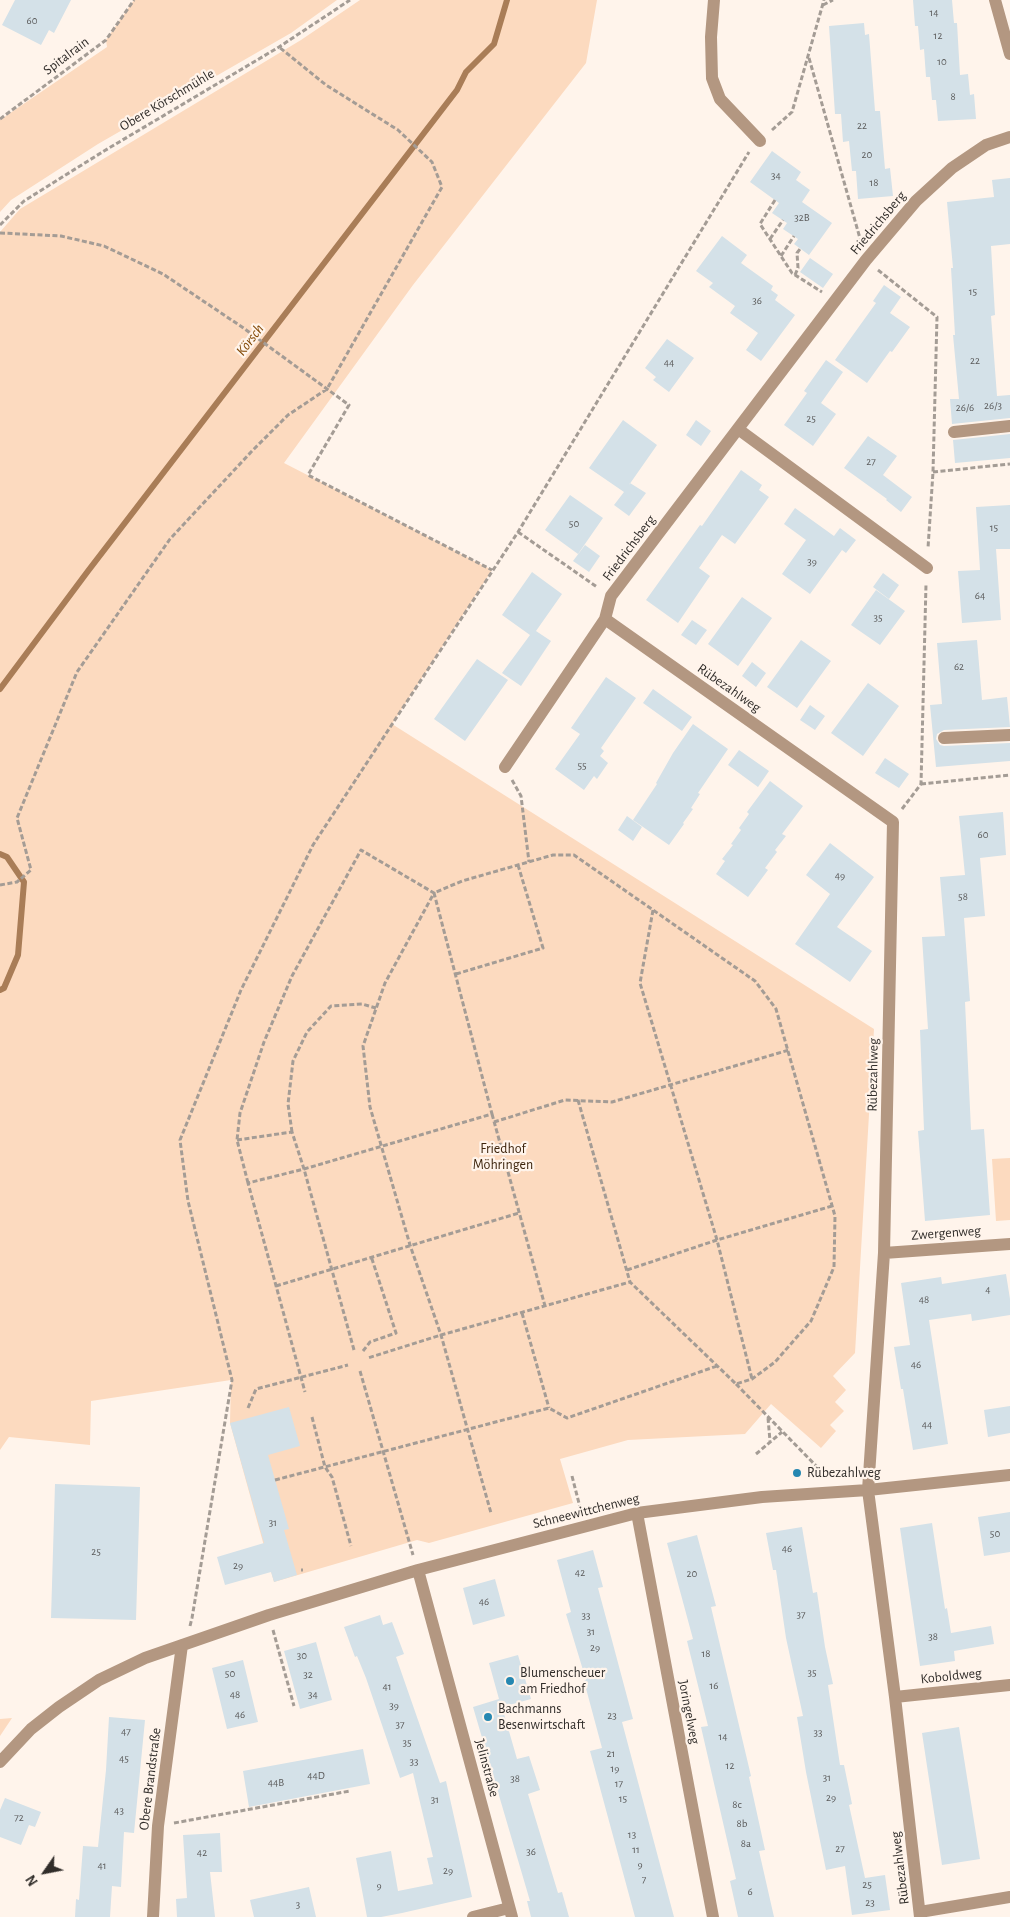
<!DOCTYPE html>
<html>
<head>
<meta charset="utf-8">
<style>
  body { margin:0 }
  #map { position:relative; width:1010px; height:1917px; overflow:hidden; background:#fff4eb; font-family:"Alegreya Sans",sans-serif }
  canvas { display:block }
  .north { position:absolute; left:20px; top:1847px; width:50px; height:50px; -webkit-text-stroke:4px #fff4eb; paint-order:stroke; rotate:237deg; font-size:14px; font-weight:700; line-height:20px; text-align:center; color:#312d2a }
  .north::after { content:''; display:block; margin:auto; width:18px; height:22px; background:#312d2a; clip-path:polygon(50% 0,100% 100%,50% 72%,0 100%) }
</style>
</head>
<body>
<div id="map">
<canvas width="1010" height="1917"></canvas>
<div class="north">N</div>
</div>
<script>
const ctx = document.querySelector('canvas').getContext('2d');
ctx.lineJoin = 'round';
function fillPath(path, color) {
  ctx.fillStyle = color;
  ctx.fill(path, 'evenodd');
}
function poly(rows) {
  const path = new Path2D();
  for (const r of rows) {
    path.moveTo(r[0], r[1]);
    for (let i = 2; i < r.length; i += 2) path.lineTo(r[i], r[i + 1]);
  }
  return path;
}
function strokePath(path, color, width, dash) {
  ctx.strokeStyle = color;
  ctx.lineWidth = width;
  ctx.lineCap = dash ? 'butt' : 'round';
  ctx.setLineDash(dash || []);
  ctx.stroke(path);
}
function write(font, color, halo, rows, align = 'center') {
  ctx.font = font + ' "Alegreya Sans",sans-serif';
  ctx.lineWidth = 4.5;
  ctx.setLineDash([]);
  ctx.textBaseline = 'middle';
  ctx.strokeStyle = halo;
  ctx.fillStyle = color;
  for (const [text, x, y, turn = 0] of rows) {
    ctx.save();
    ctx.translate(x, y);
    ctx.rotate((+turn || 0) * Math.PI / 180);
    ctx.textAlign = isNaN(turn) ? turn : align;
    if (halo) ctx.strokeText(text, 0, 0);
    ctx.fillText(text, 0, 0);
    ctx.restore();
  }
}
const green = poly([
  [134,0,337,0,291,33,98,144,11,200,0,212,0,120,107,47,106,40],
  [360,0,597,0,586,63,413,285,284,463,492,570,392,724,874,1029,855,1353,833,1376,846,1390,835,1402,844,1411,830,1425,836,1431,821,1448,771,1404,745,1434,628,1440,560,1459,573,1503,429,1543,417,1540,274,1582,230,1423,231,1380,91,1401,90,1445,9,1437,0,1450,0,232,20,209,301,40],
  [1010,1158,1010,1220,996,1221,992,1159],
  [12,1718,0,1736,0,1719]
]);
const stream = poly([
  [0,689,88,571,457,90,466,72,494,44,507,0],
  [0,854,7,857,24,882,18,955,4,988,0,990]
]);
const building = poly([
  [15,0,71,0,54,33,49,30,41,45,2,25],
  [913,0,952,0,954,23,957,23,960,75,968,74,970,95,974,94,976,119,938,121,936,100,932,100,930,77,926,77,924,49,920,50,918,26,915,26],
  [864,23,865,35,869,34,875,111,880,111,885,169,890,168,893,196,858,199,856,171,852,171,849,141,843,142,841,114,835,114,829,26],
  [772,151,801,172,796,180,810,190,802,202,832,223,809,255,794,244,798,239,783,229,787,223,772,213,779,203,750,182],
  [1010,178,1010,244,991,246,995,315,991,316,997,396,1010,395,1010,418,952,424,950,399,959,399,953,335,955,335,951,268,953,268,947,202,994,197,992,180],
  [722,236,747,255,741,263,773,286,771,290,778,295,775,300,795,315,761,361,746,350,758,333,730,313,735,306,709,287,713,283,696,271],
  [810,258,833,274,823,288,800,272],
  [884,285,901,297,890,313,910,327,892,352,890,351,867,383,835,360,876,303,873,301],
  [667,339,694,358,669,392,653,380,656,377,645,368],
  [826,360,843,372,821,403,836,414,813,446,784,425,807,393,804,391],
  [623,420,657,445,629,485,630,483,646,493,629,516,614,505,624,492,589,468],
  [696,420,711,431,701,446,686,435],
  [1010,434,1010,458,955,463,953,440],
  [868,436,897,456,883,475,912,497,901,512,886,500,887,499,844,468],
  [741,470,762,485,759,490,769,497,735,544,722,535,699,568,710,576,678,623,646,600,700,525,702,526],
  [570,495,603,518,578,554,545,530],
  [1010,505,1010,549,996,549,1001,620,962,623,958,571,980,570,976,507],
  [795,508,834,536,840,528,856,540,846,553,842,550,810,594,782,574,806,540,784,524],
  [585,545,600,556,589,572,573,561],
  [532,572,562,594,536,631,551,641,521,686,502,673,530,635,502,615],
  [883,573,899,585,889,599,873,587],
  [876,590,905,611,880,645,851,625],
  [742,597,772,618,738,666,708,644],
  [692,620,707,630,696,645,681,635],
  [801,640,831,661,797,708,767,687],
  [977,640,982,700,1007,697,1010,727,944,730,937,734,936,739,940,745,944,746,1010,743,1010,761,936,767,930,705,942,704,937,643],
  [477,659,508,680,465,741,434,719],
  [752,662,766,673,756,687,742,676],
  [606,677,636,698,601,748,604,751,600,756,608,763,597,779,594,776,584,790,555,769,580,734,571,728],
  [868,683,899,706,863,756,831,733],
  [653,689,692,717,682,731,643,703],
  [810,705,825,716,815,730,800,720],
  [693,724,728,749,698,793,700,794,691,808,693,809,683,823,684,824,669,845,633,820,657,784,656,783,673,753],
  [739,750,769,771,758,787,728,765],
  [885,758,909,774,899,788,875,773],
  [770,781,803,806,782,834,786,836,775,850,777,852,765,868,768,870,748,897,716,874,725,861,722,859,733,845,731,844,741,830,739,828,749,814,747,812],
  [1003,812,1006,855,980,858,985,916,964,918,970,1001,965,1002,971,1130,984,1129,990,1215,925,1221,918,1131,924,1130,920,1030,928,1029,922,937,945,936,940,877,965,875,959,816],
  [627,816,642,827,633,841,618,830],
  [830,843,874,877,837,927,872,951,850,982,795,944,830,894,806,875],
  [1006,1274,1010,1299,1010,1315,972,1321,971,1314,929,1320,948,1444,913,1450,903,1389,901,1389,894,1347,910,1345,901,1283,941,1277,942,1284],
  [1010,1406,1010,1433,988,1437,984,1410],
  [289,1407,300,1446,268,1455,289,1529,284,1530,297,1575,274,1582,271,1572,225,1585,217,1557,264,1543,230,1423],
  [55,1484,140,1487,136,1620,51,1618],
  [1010,1512,1010,1552,984,1556,978,1517],
  [932,1523,945,1609,947,1608,951,1633,991,1626,994,1644,954,1651,955,1661,920,1666,900,1528],
  [802,1527,813,1593,817,1592,825,1647,833,1684,828,1685,840,1765,844,1765,852,1804,849,1805,865,1878,885,1875,890,1910,852,1915,845,1866,826,1870,806,1772,797,1717,803,1716,786,1638,776,1570,773,1570,766,1533],
  [697,1535,716,1606,711,1607,751,1776,749,1777,765,1850,759,1851,774,1917,738,1917,730,1881,736,1879,701,1727,708,1726,687,1641,693,1639,667,1543],
  [593,1550,603,1587,598,1588,633,1719,622,1722,674,1917,635,1917,590,1751,602,1748,584,1681,586,1680,566,1614,571,1612,557,1560],
  [495,1579,505,1616,473,1625,463,1588],
  [380,1615,383,1625,392,1622,404,1654,396,1657,440,1783,446,1781,472,1897,402,1913,381,1917,367,1917,356,1858,391,1851,398,1891,433,1884,427,1858,433,1857,413,1773,400,1778,366,1678,357,1656,355,1657,344,1627],
  [316,1642,332,1700,300,1709,284,1651],
  [518,1655,531,1699,502,1707,517,1759,529,1756,540,1790,528,1794,558,1893,562,1892,569,1917,531,1917,527,1901,530,1901,473,1707,499,1699,489,1663],
  [243,1660,258,1722,227,1729,212,1668],
  [109,1717,145,1720,134,1833,124,1832,121,1887,112,1886,110,1917,75,1917,76,1899,79,1900,83,1846,98,1847,106,1770],
  [959,1727,980,1859,942,1865,922,1733],
  [363,1749,370,1784,249,1807,243,1771],
  [5,1798,41,1812,35,1827,29,1825,21,1845,0,1837,0,1810],
  [220,1833,222,1872,210,1872,215,1917,177,1917,176,1899,187,1898,183,1835],
  [309,1887,316,1917,254,1917,250,1900]
]);
const path = poly([
  [823,5,833,0],
  [809,58,861,242],
  [0,119,106,40,134,0],
  [772,130,792,112,824,0],
  [775,200,760,224,792,273,822,292],
  [0,225,24,201,104,151,279,47,350,0],
  [0,233,61,236,104,246,163,274,242,327,349,405,308,475,492,570],
  [770,239,783,220],
  [781,256,794,236],
  [878,270,937,317,933,472,928,548],
  [795,275,798,268,797,253,800,249],
  [933,472,1010,464],
  [518,532,597,587],
  [512,780,521,796,529,862],
  [921,784,1010,775],
  [902,809,921,784,926,584],
  [0,885,17,882,31,870,17,818,77,672,170,539,252,451,288,415,327,389,442,187,432,162,398,130,326,85,279,47],
  [653,910,640,983,717,1240,832,1206],
  [456,974,543,948,518,865],
  [578,1100,630,1282],
  [492,1114,545,1306],
  [494,1122,565,1100,612,1102,789,1050],
  [292,1132,288,1104,293,1061,307,1032,331,1006,362,1004,376,1008],
  [237,1140,292,1132,304,1169,248,1183,305,1392],
  [248,1183,237,1140,240,1113,264,1042,292,976,361,850,434,893,385,983,363,1046,370,1107,410,1245,441,1335,491,1513],
  [627,1270,717,1240,752,1379],
  [276,1286,519,1213],
  [522,1313,549,1408],
  [354,1350,304,1169,492,1114,434,893,462,881,553,855,574,855,755,981,776,1009,835,1216,834,1267,811,1321,775,1362,752,1379,736,1384,630,1282,441,1335,368,1358],
  [363,1351,370,1342,396,1333,371,1256],
  [360,1371,413,1555],
  [736,1384,826,1476],
  [248,1408,256,1389,348,1365],
  [312,1417,325,1467,332,1477,351,1546],
  [768,1418,770,1441],
  [756,1454,782,1432],
  [572,1476,581,1511],
  [275,1480,549,1408,567,1418,717,1366],
  [301,1570,303,1570],
  [190,1626,192,1618,232,1380,188,1201,180,1140,241,990,313,845,518,532,749,152],
  [273,1630,294,1706],
  [174,1823,350,1791]
]);
const minor = poly([
  [714,0,711,37,712,78,720,99,760,141],
  [995,0,1010,54],
  [738,429,927,568],
  [954,432,1010,426],
  [605,619,893,822,884,1253,868,1490,895,1697,920,1917],
  [944,738,1010,735],
  [505,767,605,619,611,596,866,260,916,201,952,168,986,145,1010,137],
  [884,1253,1010,1244],
  [637,1513,713,1917],
  [418,1570,512,1917],
  [895,1697,1010,1685],
  [0,1762,31,1729,59,1707,99,1680,145,1658,269,1615,418,1570,637,1513,762,1497,868,1490,1010,1475],
  [920,1912,1010,1897],
  [153,1917,158,1826,182,1645],
  [473,1917,509,1908]
]);
const markers = [
  [797,1473,5,"#2587b1"],
  [510,1681,5,"#2587b1"],
  [488,1717,5,"#2587b1"]
];
const numberNames = [
  ["14",934,13],
  ["60",32,21],
  ["12",938,36],
  ["10",942,62],
  ["8",953,97],
  ["22",862,126],
  ["20",867,155],
  ["34",776,176],
  ["18",874,183],
  ["32B",802,218],
  ["15",973,292],
  ["36",757,301],
  ["22",975,361],
  ["44",669,363],
  ["26/3",993,406],
  ["26/6",965,408],
  ["25",811,419],
  ["27",871,462],
  ["50",574,524],
  ["15",994,528],
  ["39",812,562],
  ["64",980,596],
  ["35",878,618],
  ["62",959,667],
  ["55",582,766],
  ["60",983,835],
  ["49",840,876],
  ["58",963,897],
  ["4",988,1290],
  ["48",924,1300],
  ["46",916,1365],
  ["44",927,1425],
  ["31",273,1523],
  ["50",995,1534],
  ["46",787,1549],
  ["25",96,1552],
  ["29",238,1566],
  ["42",580,1573],
  ["20",692,1574],
  ["46",484,1602],
  ["37",801,1615],
  ["33",586,1616],
  ["31",591,1632],
  ["38",933,1637],
  ["29",595,1648],
  ["18",706,1654],
  ["30",302,1656],
  ["35",812,1673],
  ["50",230,1674],
  ["32",308,1675],
  ["16",714,1686],
  ["41",387,1687],
  ["48",235,1695],
  ["34",313,1695],
  ["39",394,1706],
  ["46",240,1715],
  ["23",612,1716],
  ["37",400,1725],
  ["47",126,1732],
  ["33",818,1733],
  ["14",723,1737],
  ["35",407,1743],
  ["21",611,1754],
  ["45",124,1759],
  ["33",414,1762],
  ["12",730,1766],
  ["19",615,1769],
  ["44D",316,1776],
  ["31",827,1778],
  ["38",515,1779],
  ["44B",276,1783],
  ["17",619,1784],
  ["29",831,1798],
  ["15",623,1799],
  ["31",435,1800],
  ["8c",737,1805],
  ["43",119,1811],
  ["72",19,1818],
  ["8b",742,1824],
  ["13",632,1835],
  ["8a",746,1844],
  ["27",840,1849],
  ["11",636,1850],
  ["36",531,1852],
  ["42",202,1853],
  ["9",640,1865],
  ["41",102,1866],
  ["29",448,1871],
  ["7",644,1880],
  ["25",867,1885],
  ["9",379,1886],
  ["6",750,1892],
  ["23",870,1903],
  ["3",298,1905]
];
const streetNames = [
  ["Spitalrain",66,56,-37],
  ["Obere Körschmühle",167,100,-31],
  ["Friedrichsberg",878,223,-50],
  ["Friedrichsberg",629,548,-53],
  ["Rübezahlweg",729,688,35],
  ["Rübezahlweg",873,1075,-89],
  ["Zwergenweg",946,1233,-4],
  ["Schneewittchenweg",586,1511,-14],
  ["Koboldweg",951,1676,-6],
  ["Joringelweg",689,1712,79],
  ["Jelinstraße",487,1768,75],
  ["Obere Brandstraße",150,1779,-83],
  ["Rübezahlweg",900,1868,-97]
];
const parkNames = [
  ["Friedhof",503,1149],
  ["Möhringen",503,1165]
];
const poiNames = [
  ["Rübezahlweg",807,1473],
  ["Blumenscheuer",520,1673],
  ["am Friedhof",520,1689],
  ["Bachmanns",498,1709],
  ["Besenwirtschaft",498,1725]
];
const waterNames = [
  ["Körsch",250,340,-53]
];
fillPath(green, '#fcdabf');
strokePath(stream, '#a97d57', 6);
fillPath(building, '#d4e1e8');
strokePath(path, '#a49c95', 3, [5, 2.5]);
strokePath(minor, '#b39781', 12);
for (const [x, y, r, color] of markers) {
  const dot = new Path2D();
  dot.arc(x, y, r, 0, 2 * Math.PI);
  ctx.fillStyle = color;
  ctx.fill(dot);
  strokePath(dot, '#fff4eb', 2);
}
write('11px', '#5a5a5a', null, numberNames);
write('14px', '#312d2a', '#fff4eb', streetNames);
write('14px', '#3d240c', '#fff4eb', parkNames);
write('14px', '#312d2a', '#fff4eb', poiNames, 'left');
write('italic 15px', '#814703', '#fff4eb', waterNames);
</script>
</body>
</html>
